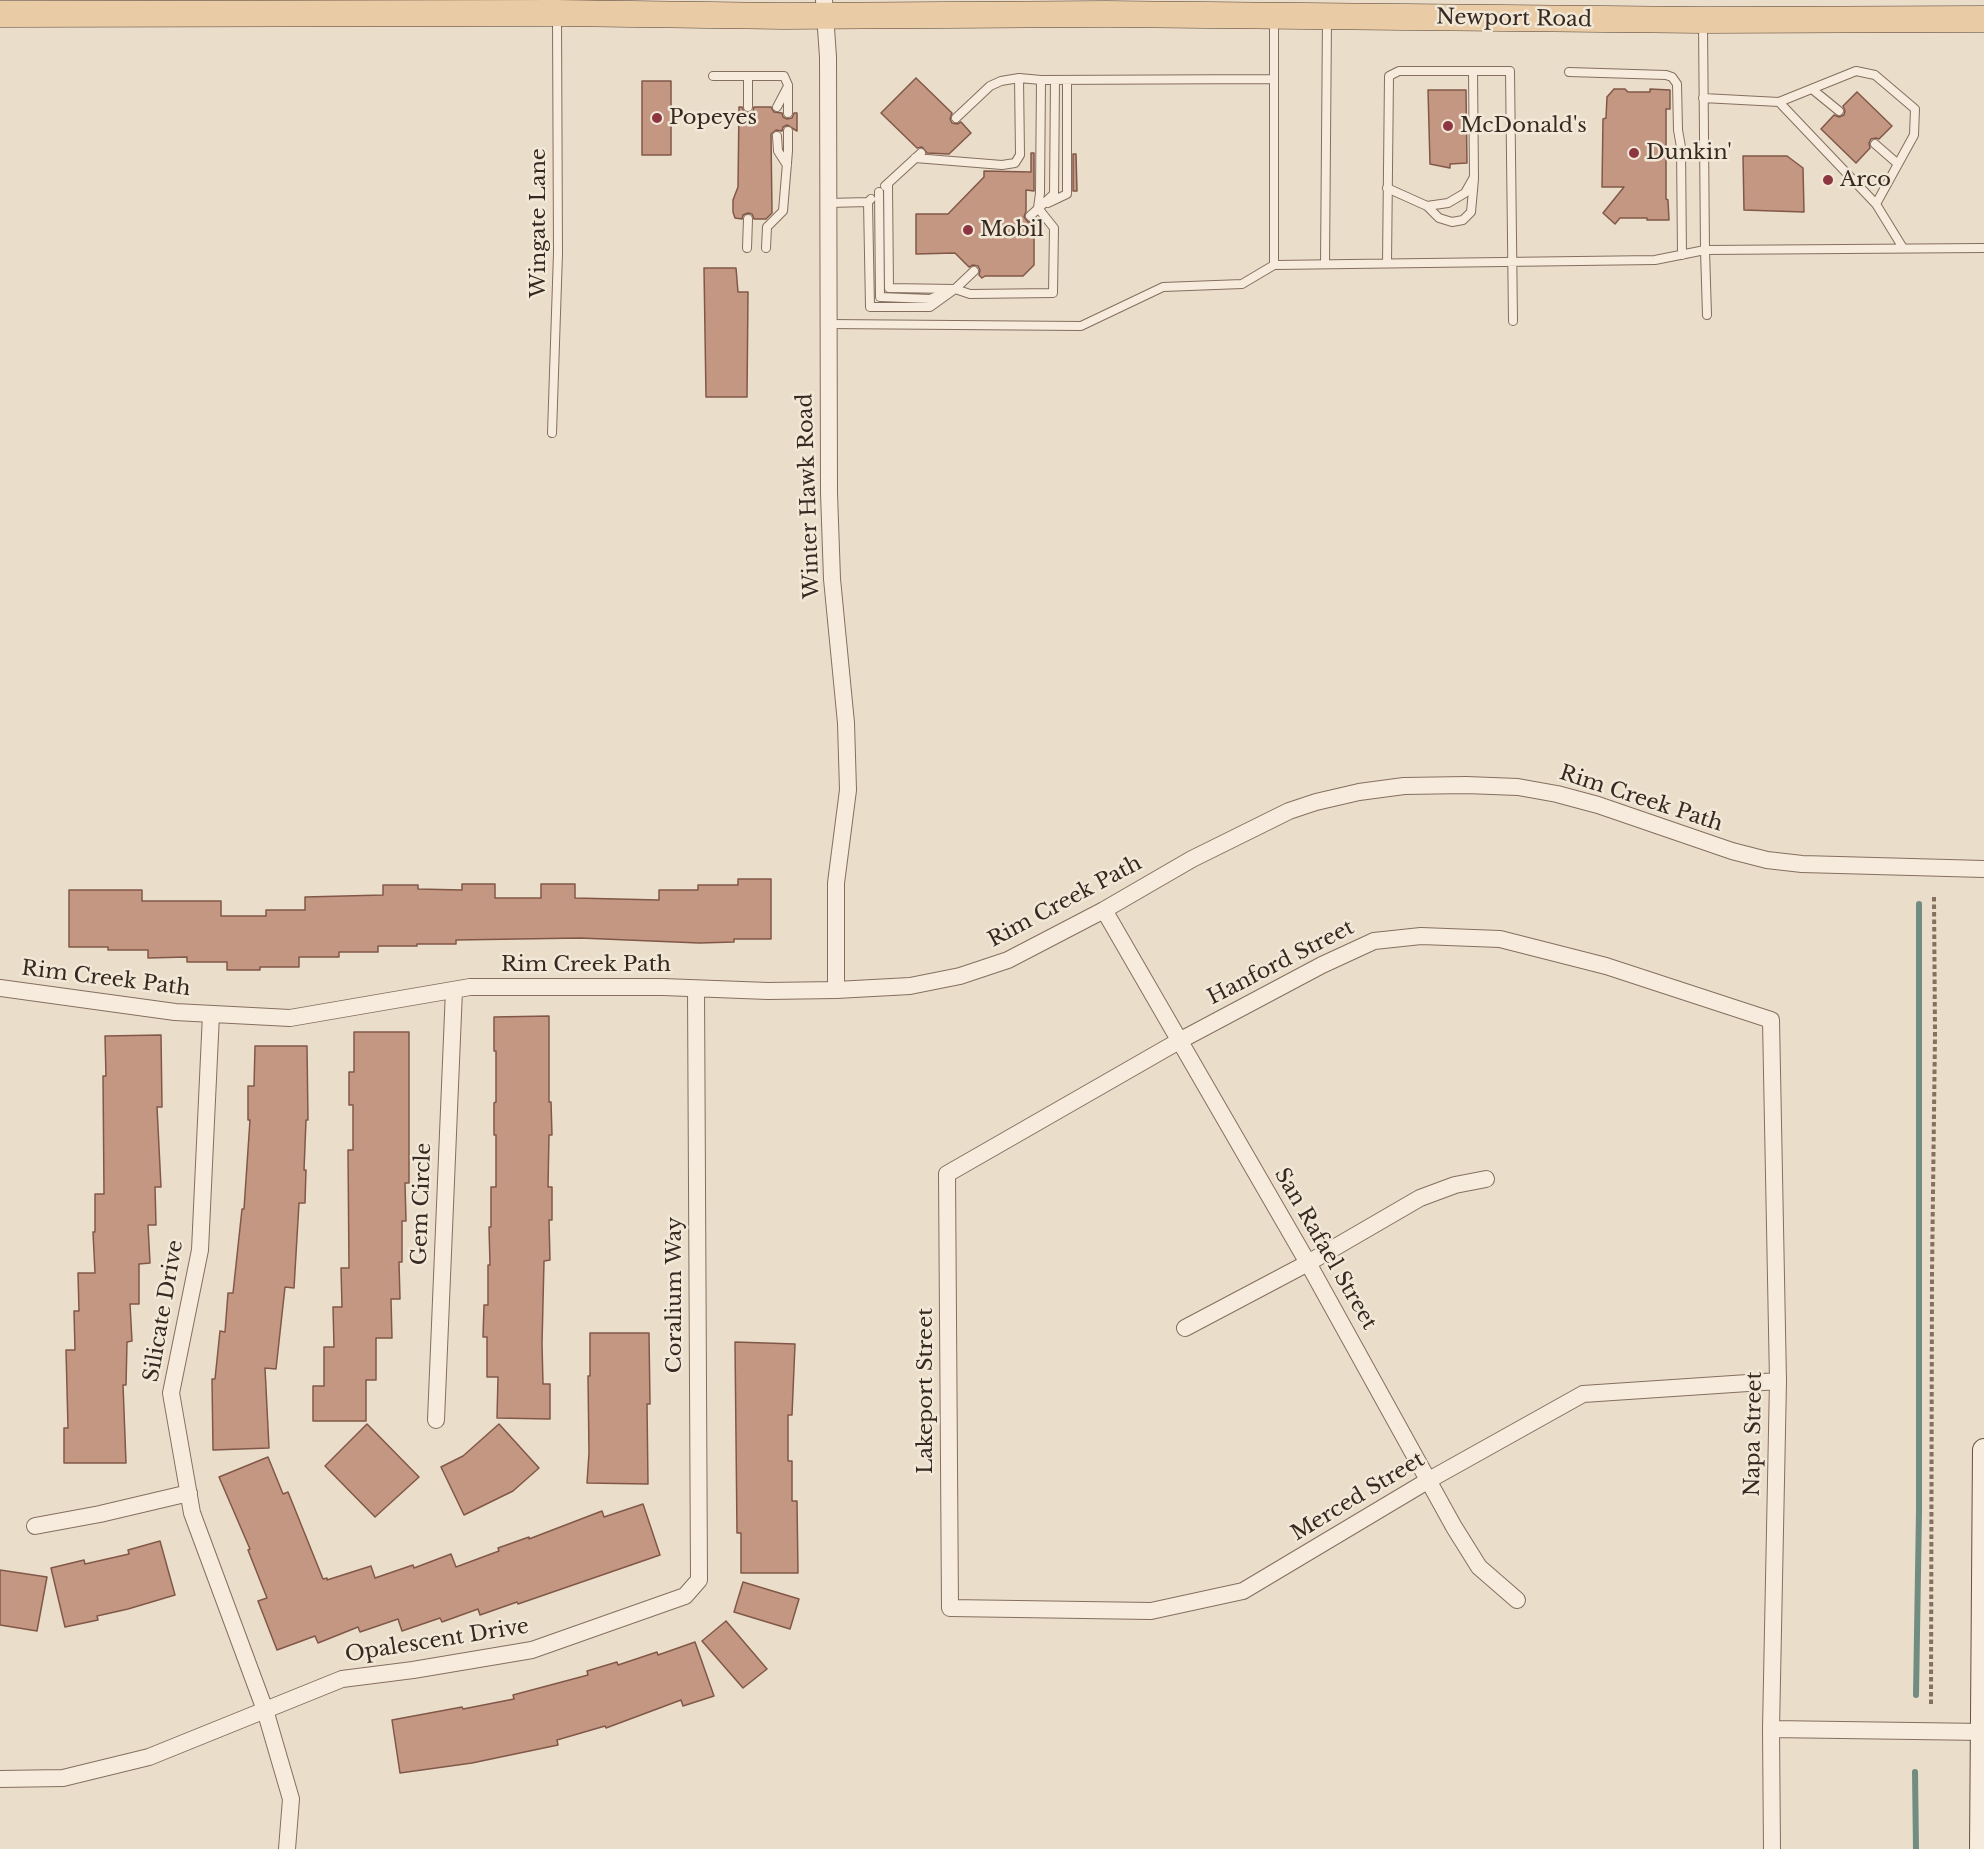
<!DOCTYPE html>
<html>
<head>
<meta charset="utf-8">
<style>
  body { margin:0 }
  canvas { display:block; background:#eaddc9 }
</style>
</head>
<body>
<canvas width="1984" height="1849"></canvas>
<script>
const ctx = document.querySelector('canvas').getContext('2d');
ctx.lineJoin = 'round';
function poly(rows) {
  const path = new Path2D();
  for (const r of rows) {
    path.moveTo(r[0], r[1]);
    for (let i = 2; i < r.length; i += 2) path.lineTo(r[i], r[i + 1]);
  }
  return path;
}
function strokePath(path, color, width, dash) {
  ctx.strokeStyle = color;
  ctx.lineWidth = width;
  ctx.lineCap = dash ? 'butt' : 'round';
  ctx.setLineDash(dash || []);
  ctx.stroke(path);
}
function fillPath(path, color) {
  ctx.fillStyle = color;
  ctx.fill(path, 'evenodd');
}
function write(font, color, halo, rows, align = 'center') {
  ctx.font = font + ' "Libre Baskerville",serif';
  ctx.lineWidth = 5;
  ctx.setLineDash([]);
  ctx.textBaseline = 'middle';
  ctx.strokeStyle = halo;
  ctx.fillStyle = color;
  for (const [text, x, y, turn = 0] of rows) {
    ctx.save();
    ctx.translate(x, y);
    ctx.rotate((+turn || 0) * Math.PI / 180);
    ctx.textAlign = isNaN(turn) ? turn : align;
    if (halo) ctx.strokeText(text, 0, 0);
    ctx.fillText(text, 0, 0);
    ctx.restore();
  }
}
const stream = poly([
  [1916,1695,1919,1511,1919,904],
  [1915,1772,1916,1849]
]);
const building = poly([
  [916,78,952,113,950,119,952,123,957,124,961,122,971,133,949,154,927,153,922,147,917,148,881,113,916,78],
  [642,81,671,81,671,155,642,155,642,81],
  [1614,89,1625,89,1628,92,1650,92,1650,89,1670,90,1670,109,1666,109,1666,199,1668,200,1669,220,1647,220,1647,218,1620,218,1615,224,1603,213,1624,187,1602,187,1603,119,1606,118,1607,97,1614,89],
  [1428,90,1466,90,1467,163,1450,164,1450,168,1430,164,1428,90],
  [1857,92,1892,126,1879,139,1876,138,1871,139,1869,143,1870,148,1856,163,1821,129,1834,115,1839,117,1844,115,1845,111,1843,106,1857,92],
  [739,107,742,107,744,112,749,113,753,111,754,107,771,107,774,112,782,113,783,117,787,119,792,118,794,113,797,113,797,131,787,125,783,127,782,131,776,130,771,134,772,213,766,219,754,219,752,214,748,213,743,215,742,219,735,218,733,212,733,200,738,187,739,107],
  [1031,153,1034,153,1034,191,1026,190,1026,211,1024,217,1028,222,1034,221,1037,224,1034,229,1034,265,1023,276,985,276,982,278,979,275,980,270,978,266,973,265,969,267,955,253,916,254,916,214,948,214,984,177,984,171,1031,172,1031,153],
  [1073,154,1076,154,1077,191,1073,191,1073,154],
  [1743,156,1787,156,1803,168,1804,212,1744,210,1743,156],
  [704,268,736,268,738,292,748,292,747,397,706,397,704,268],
  [738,879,771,879,771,939,734,939,734,942,699,943,580,938,456,940,456,944,417,944,417,946,378,946,378,952,339,952,339,957,299,957,299,967,260,967,260,970,227,970,227,962,187,962,187,957,148,958,148,950,108,950,108,947,69,947,69,890,142,890,142,901,221,901,221,916,266,916,266,910,305,910,305,897,383,895,383,885,418,885,418,889,462,890,462,884,495,884,495,898,541,898,541,884,575,884,575,898,659,900,659,890,698,890,698,885,738,885,738,879],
  [549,1016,549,1102,551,1102,552,1135,549,1135,548,1187,552,1187,552,1220,549,1220,550,1260,544,1261,542,1344,543,1384,550,1384,550,1419,497,1418,498,1377,487,1377,487,1337,483,1337,484,1305,488,1305,488,1265,490,1265,489,1227,491,1227,491,1187,496,1187,496,1135,494,1135,494,1103,496,1102,496,1051,494,1051,494,1017,549,1016],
  [354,1032,409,1032,409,1183,405,1183,406,1221,402,1221,402,1262,399,1262,400,1299,391,1299,392,1338,376,1338,376,1380,366,1380,366,1421,313,1421,313,1386,324,1386,324,1347,334,1347,333,1307,342,1307,341,1268,349,1268,348,1150,353,1150,353,1105,349,1105,349,1072,354,1072,354,1032],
  [161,1035,162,1107,157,1107,161,1187,155,1187,156,1225,148,1225,150,1263,139,1264,139,1304,130,1304,132,1341,127,1342,126,1385,123,1385,126,1463,64,1463,64,1428,68,1428,66,1350,75,1350,74,1311,79,1311,78,1273,95,1273,93,1232,95,1232,95,1194,104,1194,103,1076,106,1076,105,1036,161,1035],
  [255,1046,307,1046,308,1120,306,1120,304,1170,306,1170,305,1203,299,1203,294,1288,285,1287,276,1369,265,1368,269,1448,213,1450,212,1379,215,1379,220,1331,225,1332,228,1293,233,1293,242,1209,244,1209,250,1120,248,1120,248,1086,254,1086,255,1046],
  [590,1333,649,1333,650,1404,647,1404,648,1484,587,1483,589,1453,588,1376,590,1376,590,1333],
  [735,1342,795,1344,792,1415,788,1415,788,1461,792,1461,792,1501,797,1501,798,1573,741,1573,741,1533,737,1533,735,1342],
  [367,1424,419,1477,375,1517,325,1466,367,1424],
  [499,1424,539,1468,513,1491,464,1515,441,1467,463,1456,499,1424],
  [268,1457,283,1494,288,1492,323,1579,327,1578,327,1580,371,1566,375,1578,413,1565,414,1568,451,1554,456,1567,499,1551,498,1548,529,1537,529,1539,602,1511,604,1517,643,1504,660,1555,518,1604,517,1602,480,1615,478,1609,442,1622,440,1618,402,1631,398,1619,360,1632,358,1627,318,1643,315,1636,277,1650,258,1601,267,1598,248,1550,250,1549,219,1477,268,1457],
  [160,1541,175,1595,128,1609,97,1616,98,1620,65,1627,51,1568,84,1560,85,1564,129,1554,128,1550,160,1541],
  [0,1570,47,1577,37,1631,0,1625,0,1570],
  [743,1582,799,1599,790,1629,734,1612,743,1582],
  [726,1621,767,1669,743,1688,702,1641,726,1621],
  [695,1642,714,1696,683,1706,681,1700,606,1728,605,1726,557,1740,558,1745,472,1763,400,1773,392,1720,462,1707,463,1709,514,1699,513,1695,588,1675,587,1671,617,1662,618,1665,657,1652,658,1655,695,1642]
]);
const path = poly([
  [1931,1704,1932,1273,1935,1034,1934,897]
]);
const lane = poly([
  [1703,23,1705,250,1984,248],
  [1569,72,1666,75,1672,77,1677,84,1678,130,1681,147,1682,255],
  [713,76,784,76,788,85,788,113],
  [1812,89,1839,111],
  [1703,98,1779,102,1876,204,1903,248],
  [1779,102,1856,71,1875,75,1915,109,1914,135,1876,204],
  [748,107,748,76],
  [777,107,787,88],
  [956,118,990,86,1001,81,1019,78,1041,80,1274,79],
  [777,136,778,151,787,165],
  [1875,144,1898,164],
  [915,158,1002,165,1015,163,1020,155,1019,78],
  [888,184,889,288,955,289,970,294,1053,293,1054,228,1038,208,1040,193,1041,80],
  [885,186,921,153],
  [1387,188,1427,206,1448,203,1465,193,1474,177,1473,71],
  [879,192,880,297,930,299,942,294],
  [868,202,870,307,930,307,955,289,974,271],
  [828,203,868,202,871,199],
  [1048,203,1067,194,1067,80],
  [1427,206,1439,218,1452,222,1463,220,1471,212,1474,179],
  [1030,216,1054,194,1055,80],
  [747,248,748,219],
  [766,248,767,227,783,211,788,151,788,131],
  [1387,263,1389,76,1399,71,1510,71,1513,321],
  [1325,264,1327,18],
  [1274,265,1274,17],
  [828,324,1081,326,1163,287,1242,284,1274,265,1655,260,1705,250,1707,315],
  [552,433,558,253,557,17]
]);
const street = poly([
  [824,0,828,57,829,493,832,579,846,723,848,790,836,883,836,990],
  [1104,910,1308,1263,1454,1527,1479,1567,1517,1600],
  [0,988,175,1012,290,1018,470,987,663,987,768,991,836,990,910,986,960,976,1008,960,1104,910,1192,859,1289,811,1316,802,1359,792,1404,786,1466,785,1518,787,1557,794,1598,805,1732,851,1767,860,1802,864,1984,869],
  [211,1014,200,1250,171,1393,192,1513,265,1710,291,1799,287,1849],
  [1185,1328,1308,1263,1420,1198,1455,1185,1486,1179],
  [436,1420,454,990],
  [35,1526,100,1514,189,1493],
  [1771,1729,1984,1732],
  [0,1779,63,1778,149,1757,342,1679,413,1670,532,1650,685,1596,699,1580,696,989],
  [1772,1849,1771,1729,1778,1381,1771,1020,1606,966,1500,939,1421,936,1374,941,1322,965,1179,1041,947,1174,950,1608,1151,1611,1243,1591,1429,1480,1583,1394,1778,1381]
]);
const secondary = poly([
  [1981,1849,1984,1450]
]);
const primary = poly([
  [0,14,557,13,784,16,1106,14,1703,20,1984,19]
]);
const markers = [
  [657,118,6,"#8d3640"],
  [1448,126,6,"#8d3640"],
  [1634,153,6,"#8d3640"],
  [1828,180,6,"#8d3640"],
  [968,230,6,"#8d3640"]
];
const streetNames = [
  ["Newport Road",1514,19,1],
  ["Wingate Lane",539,223,-90],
  ["Winter Hawk Road",809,496,-92],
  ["Rim Creek Path",1641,799,18],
  ["Rim Creek Path",1065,902,-28],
  ["Hanford Street",1281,963,-27],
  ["Rim Creek Path",586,965],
  ["Rim Creek Path",106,979,7],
  ["Gem Circle",422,1204,-88],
  ["San Rafael Street",1325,1249,60],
  ["Coralium Way",675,1295,-90],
  ["Silicate Drive",164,1311,-80],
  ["Lakeport Street",926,1391,-90],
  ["Napa Street",1754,1434,-89],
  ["Merced Street",1358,1497,-31],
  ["Opalescent Drive",437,1641,-9]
];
const poiNames = [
  ["Popeyes",669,118],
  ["McDonald's",1460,126],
  ["Dunkin'",1646,153],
  ["Arco",1840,180],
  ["Mobil",980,230]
];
strokePath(stream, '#718d82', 6);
fillPath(building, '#c49783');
strokePath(building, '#815848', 1.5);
strokePath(lane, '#856f5f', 10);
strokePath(street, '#856f5f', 18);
strokePath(secondary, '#675142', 24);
strokePath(primary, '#533e33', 27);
strokePath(path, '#856f5f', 4, [4.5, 3]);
strokePath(lane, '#f6ebdc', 8);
strokePath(street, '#f6ebdc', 16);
strokePath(secondary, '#f6ebdc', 22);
strokePath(primary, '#e9cca5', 26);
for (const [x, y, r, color] of markers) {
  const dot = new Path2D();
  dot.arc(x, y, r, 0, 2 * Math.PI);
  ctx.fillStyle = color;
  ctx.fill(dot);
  strokePath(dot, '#f2e8d8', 2);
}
write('21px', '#372921', '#f2e8d8', streetNames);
write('21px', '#372921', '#f2e8d8', poiNames, 'left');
</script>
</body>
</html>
